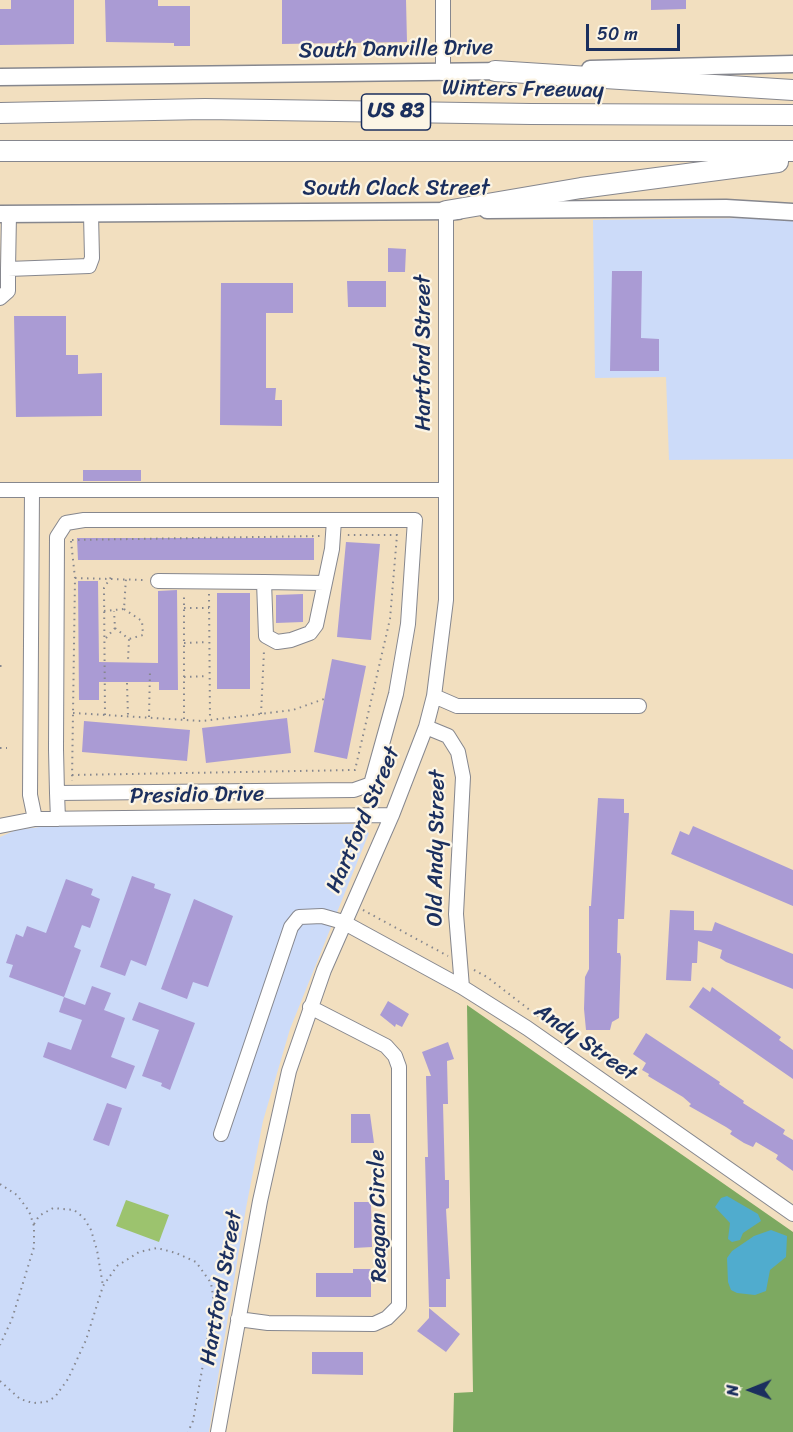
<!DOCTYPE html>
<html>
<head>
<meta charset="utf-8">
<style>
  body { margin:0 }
  #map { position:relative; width:793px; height:1432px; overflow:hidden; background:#f2dfbf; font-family:Sriracha,sans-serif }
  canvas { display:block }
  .north { position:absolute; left:721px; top:1360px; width:60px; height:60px; -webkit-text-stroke:4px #fcf5e5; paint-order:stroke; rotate:269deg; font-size:16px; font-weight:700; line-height:24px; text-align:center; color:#1b2f5e }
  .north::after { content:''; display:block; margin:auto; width:21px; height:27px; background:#1b2f5e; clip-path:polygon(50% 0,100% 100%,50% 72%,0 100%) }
  .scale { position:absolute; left:586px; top:24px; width:94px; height:27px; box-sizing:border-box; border:3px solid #1b2f5e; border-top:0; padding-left:8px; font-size:18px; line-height:21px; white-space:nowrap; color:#1b2f5e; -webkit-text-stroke:4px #fcf5e5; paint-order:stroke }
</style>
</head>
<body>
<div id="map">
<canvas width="793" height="1432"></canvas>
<div class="north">N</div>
<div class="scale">50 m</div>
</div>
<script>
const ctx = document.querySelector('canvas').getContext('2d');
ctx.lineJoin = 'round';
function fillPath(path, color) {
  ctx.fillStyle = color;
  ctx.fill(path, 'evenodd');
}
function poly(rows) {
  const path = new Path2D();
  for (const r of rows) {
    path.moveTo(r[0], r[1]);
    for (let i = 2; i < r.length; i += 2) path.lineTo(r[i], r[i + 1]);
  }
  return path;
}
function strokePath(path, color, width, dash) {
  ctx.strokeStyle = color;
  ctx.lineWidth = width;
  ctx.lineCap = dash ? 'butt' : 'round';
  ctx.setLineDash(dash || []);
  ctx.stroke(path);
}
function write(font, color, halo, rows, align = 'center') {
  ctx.font = font + ' Sriracha,sans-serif';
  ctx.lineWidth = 4.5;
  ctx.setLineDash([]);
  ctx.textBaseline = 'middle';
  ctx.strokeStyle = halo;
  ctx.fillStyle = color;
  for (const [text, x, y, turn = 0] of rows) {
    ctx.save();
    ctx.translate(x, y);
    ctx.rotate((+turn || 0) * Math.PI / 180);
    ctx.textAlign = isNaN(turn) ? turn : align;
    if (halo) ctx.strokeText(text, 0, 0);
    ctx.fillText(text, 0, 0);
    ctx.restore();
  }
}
const built = poly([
  [758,218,793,221,793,459,669,460,666,377,595,378,593,220],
  [355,824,369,833,290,1029,263,1121,246,1208,209,1432,0,1432,0,837,16,830,48,826]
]);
const green = poly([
  [126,1200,169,1215,159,1242,116,1226]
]);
const forest = poly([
  [467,1005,793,1232,793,1432,453,1432,454,1393,473,1392]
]);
const water = poly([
  [727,1196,758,1214,761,1221,743,1233,740,1240,732,1242,728,1239,730,1223,715,1207,721,1198],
  [771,1230,787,1236,786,1257,770,1270,766,1291,755,1295,737,1293,731,1290,728,1282,727,1258,732,1251,754,1236]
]);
const building = poly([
  [11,0,74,0,74,44,0,45,0,9,11,9],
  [105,0,158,0,158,6,190,6,190,46,174,46,174,43,106,42],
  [282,0,406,0,407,42,282,44],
  [651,0,686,0,686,9,651,10],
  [388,248,406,249,405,272,388,272],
  [612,271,642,271,641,338,659,339,659,371,610,371],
  [347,281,386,281,386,307,348,307],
  [221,283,293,283,293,313,266,313,266,388,276,388,275,400,282,400,282,426,220,425],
  [14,316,66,316,66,355,78,355,78,374,102,373,102,416,16,417],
  [83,470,141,470,141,481,83,481],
  [77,538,314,538,314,560,78,560],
  [346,542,380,544,371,640,337,637],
  [78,581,98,581,99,662,158,663,158,591,177,590,178,690,159,690,159,682,99,682,99,700,79,700],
  [217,593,250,593,250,689,217,689],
  [303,594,303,622,276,623,276,595],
  [332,659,366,666,347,759,314,752],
  [287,718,291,753,206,763,202,728],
  [84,721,190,730,187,761,82,752],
  [598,798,624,799,624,813,629,813,624,919,618,919,617,953,620,953,621,957,619,1018,612,1022,610,1030,586,1030,584,1009,585,977,589,969,589,906,591,906],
  [693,826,793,870,793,906,671,854,680,831,689,835],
  [132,876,155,884,154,888,171,894,146,966,131,960,125,976,100,967],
  [66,879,93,889,91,895,100,899,90,928,82,925,74,947,81,950,64,997,9,977,13,965,6,963,16,934,23,937,27,926,46,933],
  [194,899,233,916,208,987,193,982,187,999,161,989],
  [670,910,694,911,694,930,712,931,715,922,793,954,793,989,726,962,720,958,722,950,698,941,697,963,692,963,691,981,666,980],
  [92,986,111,993,104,1010,125,1018,111,1057,135,1066,126,1089,43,1057,48,1042,71,1050,82,1020,59,1012,64,997,85,1005],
  [703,987,710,992,712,987,781,1037,779,1040,793,1050,793,1079,689,1007],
  [388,1001,409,1014,402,1027,396,1024,395,1027,380,1015],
  [139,1002,195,1023,170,1090,161,1086,162,1083,142,1076,159,1030,132,1020],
  [646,1033,720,1082,719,1084,744,1101,743,1103,785,1130,783,1134,793,1140,793,1171,776,1159,778,1155,756,1142,753,1147,744,1143,730,1134,732,1131,726,1127,689,1106,691,1104,683,1097,648,1076,649,1074,642,1070,646,1063,633,1054],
  [448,1042,454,1059,447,1061,448,1104,443,1104,445,1180,449,1180,449,1208,446,1209,450,1279,446,1279,446,1307,429,1307,425,1157,428,1157,426,1076,431,1076,422,1052],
  [107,1103,122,1108,109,1146,93,1140],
  [351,1114,370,1114,374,1143,351,1143],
  [354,1202,371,1202,372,1247,354,1248],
  [353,1269,371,1269,371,1297,316,1297,316,1273,353,1273],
  [429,1308,460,1334,446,1352,417,1331,429,1318],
  [312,1352,363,1352,363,1375,312,1374]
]);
const path = poly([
  [72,540,320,536],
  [71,541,75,578,72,781],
  [75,578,144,580],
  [209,594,210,720],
  [184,608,209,608],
  [124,609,142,621,143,635,129,639],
  [104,611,124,609,126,578],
  [115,628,129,639,128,660],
  [106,638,115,628,114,611],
  [184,643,208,642],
  [0,666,6,666],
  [184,677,208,676],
  [127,683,128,716],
  [73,713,202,721,293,710,324,699],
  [261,714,264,651],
  [105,715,104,588,111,577],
  [149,717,150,669],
  [184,719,184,593],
  [0,748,7,748],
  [72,775,355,770,390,619,397,535,347,535],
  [363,910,448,956],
  [474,970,487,977,575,1045],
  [0,1184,17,1195,29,1211,34,1226,34,1247,12,1319,0,1345],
  [34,1224,39,1216,53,1208,74,1210,84,1218,91,1230,97,1250,103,1286],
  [0,1381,20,1399,33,1403,46,1402,55,1397,68,1379,86,1340,103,1286,117,1266,139,1252,157,1248,176,1253,196,1262,211,1283,214,1302,193,1421,188,1432]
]);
const minor = poly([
  [443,73,443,0],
  [9,214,8,269,89,266,92,258,91,214],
  [0,298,8,291,8,269],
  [0,490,32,490,30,795,35,819],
  [32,490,445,490],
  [158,581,264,582],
  [324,583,264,582,266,636,277,642,291,640,310,633,316,625,332,549,334,520],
  [434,696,457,706,639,706],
  [426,727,448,736,458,752,463,777,456,914,462,987],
  [57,793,354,790,371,784,396,694,408,624,415,520,84,520,66,523,57,537,56,749,57,793,58,819],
  [0,826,35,819,392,815],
  [221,1134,291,927,299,917,322,916,343,922,462,987,527,1028,793,1214],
  [238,1319,268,1323,374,1324,387,1318,399,1306,399,1067,395,1056,386,1046,310,1007],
  [218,1432,260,1201,289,1071,324,970,392,815,426,727,434,696,446,600,446,211]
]);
const major = poly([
  [590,69,793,64],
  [0,77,507,71],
  [487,210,726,208,793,212],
  [0,214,458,211]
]);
const highway = poly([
  [495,71,793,90],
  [0,113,205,109,531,114,793,115],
  [0,151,793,151],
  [446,211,581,188,778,162]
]);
const shields = [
  [396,112,69]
];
const shieldNames = [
  ["US 83",396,112]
];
const streetNames = [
  ["South Danville Drive",396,50,-1],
  ["Winters Freeway",523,90,1],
  ["South Clack Street",396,189],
  ["Hartford Street",424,353,-90],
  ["Presidio Drive",197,796,-1],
  ["Hartford Street",364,820,-67],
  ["Old Andy Street",437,848,-89],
  ["Andy Street",585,1043,35],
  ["Reagan Circle",379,1216,-91],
  ["Hartford Street",222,1288,-80]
];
fillPath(built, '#ccdbf9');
fillPath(green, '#9cc36e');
fillPath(forest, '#7da961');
fillPath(water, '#50acce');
fillPath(building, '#aa9bd4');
strokePath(minor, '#86878e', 16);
strokePath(major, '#86878e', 19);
strokePath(highway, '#86878e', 22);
strokePath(path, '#86878e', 2, [1.5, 4.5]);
strokePath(minor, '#fff', 14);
strokePath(major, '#fff', 16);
strokePath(highway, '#fff', 20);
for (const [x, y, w] of shields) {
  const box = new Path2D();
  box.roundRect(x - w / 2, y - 18, w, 36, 4.5);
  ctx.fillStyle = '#fcf5e5';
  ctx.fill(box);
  strokePath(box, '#1b2f5e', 1.5);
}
write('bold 21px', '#1b2f5e', null, shieldNames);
write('22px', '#1b2f5e', '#fcf5e5', streetNames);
</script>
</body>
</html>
